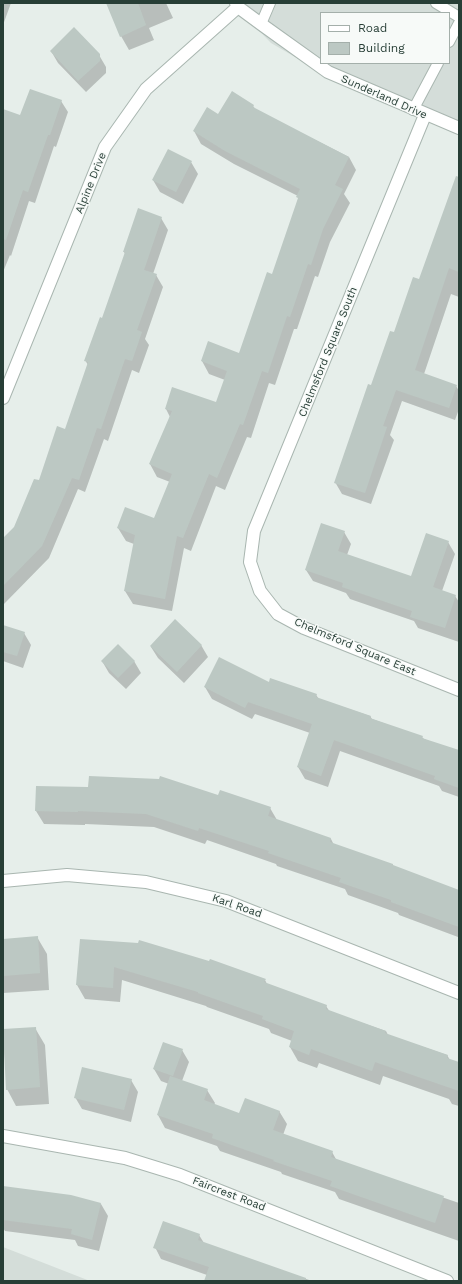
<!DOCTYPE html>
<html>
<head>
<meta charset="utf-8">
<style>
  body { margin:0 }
  #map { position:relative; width:462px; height:1284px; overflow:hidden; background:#e6eeea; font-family:"Work Sans",sans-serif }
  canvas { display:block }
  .frame { position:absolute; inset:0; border:4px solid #273e36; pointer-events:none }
  .legend { position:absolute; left:320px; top:12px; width:130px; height:52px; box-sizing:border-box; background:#f7faf8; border:1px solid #a4afaa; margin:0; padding:5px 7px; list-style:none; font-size:12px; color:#273e36 }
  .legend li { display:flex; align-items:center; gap:8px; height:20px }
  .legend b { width:20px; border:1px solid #a4afaa }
</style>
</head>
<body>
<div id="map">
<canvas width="462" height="1284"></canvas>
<div class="frame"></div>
<ul class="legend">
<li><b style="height:5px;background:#fff"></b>Road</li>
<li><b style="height:11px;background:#bcc8c3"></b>Building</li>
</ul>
</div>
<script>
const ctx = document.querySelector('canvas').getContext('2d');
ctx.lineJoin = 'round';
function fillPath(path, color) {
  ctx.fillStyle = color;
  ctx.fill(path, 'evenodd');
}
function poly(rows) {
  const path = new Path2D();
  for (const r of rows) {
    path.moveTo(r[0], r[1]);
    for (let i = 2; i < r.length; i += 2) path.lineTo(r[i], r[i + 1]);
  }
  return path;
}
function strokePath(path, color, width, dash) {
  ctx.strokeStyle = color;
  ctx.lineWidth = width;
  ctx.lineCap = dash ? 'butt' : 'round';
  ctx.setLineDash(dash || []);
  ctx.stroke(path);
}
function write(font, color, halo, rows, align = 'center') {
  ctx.font = font + ' "Work Sans",sans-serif';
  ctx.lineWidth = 3;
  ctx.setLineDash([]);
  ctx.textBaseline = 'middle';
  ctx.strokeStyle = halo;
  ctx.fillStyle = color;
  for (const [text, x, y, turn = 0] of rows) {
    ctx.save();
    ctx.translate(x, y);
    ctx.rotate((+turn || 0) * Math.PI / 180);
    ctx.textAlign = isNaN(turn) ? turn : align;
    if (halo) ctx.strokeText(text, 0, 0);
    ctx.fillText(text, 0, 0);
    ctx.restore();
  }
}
const built = poly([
  [232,3,459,3,459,131,329,77,271,43],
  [321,13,449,13,449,63,321,63],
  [3,1247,90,1281,3,1281]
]);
const shadow = poly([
  [3,3,11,3,3,25],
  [107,3,166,3,173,18,149,28,154,40,129,50,121,36],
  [51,51,99,55,106,67,106,73,86,92,58,63],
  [61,101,68,112,56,147,54,146,35,203,29,201,11,256,10,255,3,272,3,110,21,117],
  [253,106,256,110,349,157,356,170,344,194,350,203,330,242,318,277,315,276,297,329,294,329,275,385,269,383,251,438,247,437,225,490,216,486,191,551,184,548,172,611,133,604,125,591,134,544,126,541,118,528,155,520,170,482,157,477,150,464,170,417,166,409,217,404,225,380,209,374,202,361,240,354,273,275,298,200,298,196,234,164,201,144,194,131,218,115],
  [191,162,198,174,183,204,160,192,153,180],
  [459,185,459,297,451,294,424,374,456,386,459,391,459,409,455,420,402,401,390,435,394,440,371,504,342,494,335,482,372,386,419,281],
  [161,218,168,230,153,274,156,275,163,287,145,339,149,345,139,373,132,370,108,441,104,439,85,492,78,489,49,558,3,605,3,539,15,527,66,430,88,365,85,360,103,319,125,254,124,252],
  [344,532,351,544,347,555,412,578,448,542,455,554,442,591,455,596,459,602,459,642,418,628,414,621,350,599,346,593,313,581,306,570],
  [3,626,24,633,31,645,23,668,3,661],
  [201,645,208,657,184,683,158,658,151,647],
  [102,661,134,661,141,673,126,689,109,673],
  [269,683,316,695,319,699,370,716,372,719,422,737,424,739,459,752,459,797,442,791,439,786,340,751,328,787,305,779,298,767,310,733,255,714,252,719,212,699,205,687],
  [219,796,270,808,277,820,331,839,334,845,459,897,459,939,458,937,399,915,398,913,348,895,345,889,277,866,276,864,207,840,205,844,154,827,85,824,85,825,44,824,36,811],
  [37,937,47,954,49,990,3,993,3,940],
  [81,940,265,980,267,984,326,1006,330,1012,386,1031,388,1035,447,1055,450,1060,459,1063,459,1106,452,1104,449,1099,383,1076,380,1085,319,1063,317,1068,298,1061,290,1047,292,1041,271,1033,269,1029,207,1007,206,1006,122,980,120,1002,85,999,77,985],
  [35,1028,45,1045,49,1104,16,1106,7,1089,3,1030],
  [182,1050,189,1062,182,1081,207,1090,215,1103,214,1105,240,1114,279,1111,287,1124,283,1135,332,1152,337,1161,459,1203,459,1241,339,1199,335,1192,282,1174,281,1172,220,1151,217,1146,165,1128,158,1115,169,1084,161,1081,154,1069],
  [131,1080,138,1092,131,1122,82,1109,75,1097],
  [3,1187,101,1204,108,1216,99,1251,78,1246,75,1240,5,1231,3,1228],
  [199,1235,204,1243,312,1281,206,1281,207,1275,161,1259,155,1247]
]);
const building = poly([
  [106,3,138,3,146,25,120,37],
  [74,27,100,54,100,61,78,81,50,51],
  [30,89,62,100,50,135,48,135,28,192,23,190,6,240,3,239,3,109,20,115],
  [232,91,254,105,253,107,349,157,335,185,343,189,323,229,311,265,308,264,290,317,287,316,268,373,262,371,243,425,240,424,217,478,209,474,183,538,177,536,165,599,124,591,135,535,117,528,125,507,154,518,172,474,149,464,172,411,165,409,172,387,216,402,227,371,201,361,208,341,239,353,267,272,272,274,298,198,296,197,300,189,225,151,193,131,207,107,218,114],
  [168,149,192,161,176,192,152,180],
  [456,176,459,177,459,272,449,268,415,370,457,385,449,408,396,390,383,426,387,427,365,493,334,483,368,384,371,385,390,331,394,332,413,277,419,279],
  [138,208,162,217,144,270,157,274,137,330,142,332,132,361,125,359,101,429,97,428,79,480,72,478,42,546,3,586,3,538,14,527,34,479,39,480,57,426,65,429,88,362,84,361,100,317,102,318,125,252,123,252],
  [321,523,345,531,338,551,411,576,426,533,449,541,433,587,456,595,445,628,410,617,412,611,342,587,343,583,305,570],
  [175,619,202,645,177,672,150,646],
  [3,625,25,632,17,656,3,652],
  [118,644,135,661,118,678,101,661],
  [219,657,269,682,270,678,317,694,316,697,371,716,370,718,423,736,422,738,459,750,459,788,434,779,435,776,334,740,321,776,297,767,312,724,248,702,245,708,204,687],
  [89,776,159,779,160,776,218,795,220,790,271,807,268,816,331,838,330,842,393,864,393,865,459,890,459,927,391,902,391,900,339,882,341,878,268,853,269,851,199,828,198,831,146,814,78,811,78,812,35,811,36,786,88,787],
  [38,936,40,973,3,976,3,939],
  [80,939,138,943,139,940,209,961,210,959,266,979,264,982,327,1005,326,1009,386,1031,385,1033,448,1055,447,1058,459,1062,459,1091,375,1062,372,1071,311,1049,309,1055,289,1047,294,1031,262,1019,263,1016,198,993,198,992,114,967,113,988,76,985],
  [36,1027,40,1087,6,1090,3,1029],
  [163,1042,183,1049,173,1076,153,1069],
  [82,1067,132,1079,124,1110,74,1098],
  [170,1076,208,1089,204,1100,239,1113,245,1098,280,1111,273,1130,333,1151,331,1157,444,1196,435,1223,330,1186,332,1181,273,1161,274,1160,212,1138,213,1134,157,1115],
  [3,1186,71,1195,101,1203,92,1240,71,1234,72,1229,3,1220],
  [163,1221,200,1234,198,1240,306,1278,306,1281,204,1281,209,1267,153,1248]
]);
const service = poly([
  [436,3,459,17],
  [261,24,270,3],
  [449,42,459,23],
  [413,110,438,63]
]);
const minor = poly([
  [236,3,238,7,261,24,328,72,459,128],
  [425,115,254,531,250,562,260,591,278,614,304,628,459,690],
  [3,398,105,147,146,89,238,7],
  [3,1136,125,1158,180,1175,447,1281]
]);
const tertiary = poly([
  [3,881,67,875,146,882,226,901,459,993]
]);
const streetNames = [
  ["Sunderland Drive",384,97,24],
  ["Alpine Drive",91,183,-68],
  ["Chelmsford Square South",328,352,-68],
  ["Chelmsford Square East",355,647,23],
  ["Karl Road",237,906,19],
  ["Faircrest Road",229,1194,21]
];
fillPath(built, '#d4ddd9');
fillPath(shadow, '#0003');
fillPath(building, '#bcc8c3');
strokePath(service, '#a9b6b0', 12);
strokePath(minor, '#a9b6b0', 14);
strokePath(tertiary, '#a9b6b0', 14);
strokePath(service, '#fff', 10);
strokePath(minor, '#fff', 12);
strokePath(tertiary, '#fff', 12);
write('11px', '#273e36', '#f7faf8', streetNames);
</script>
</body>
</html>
